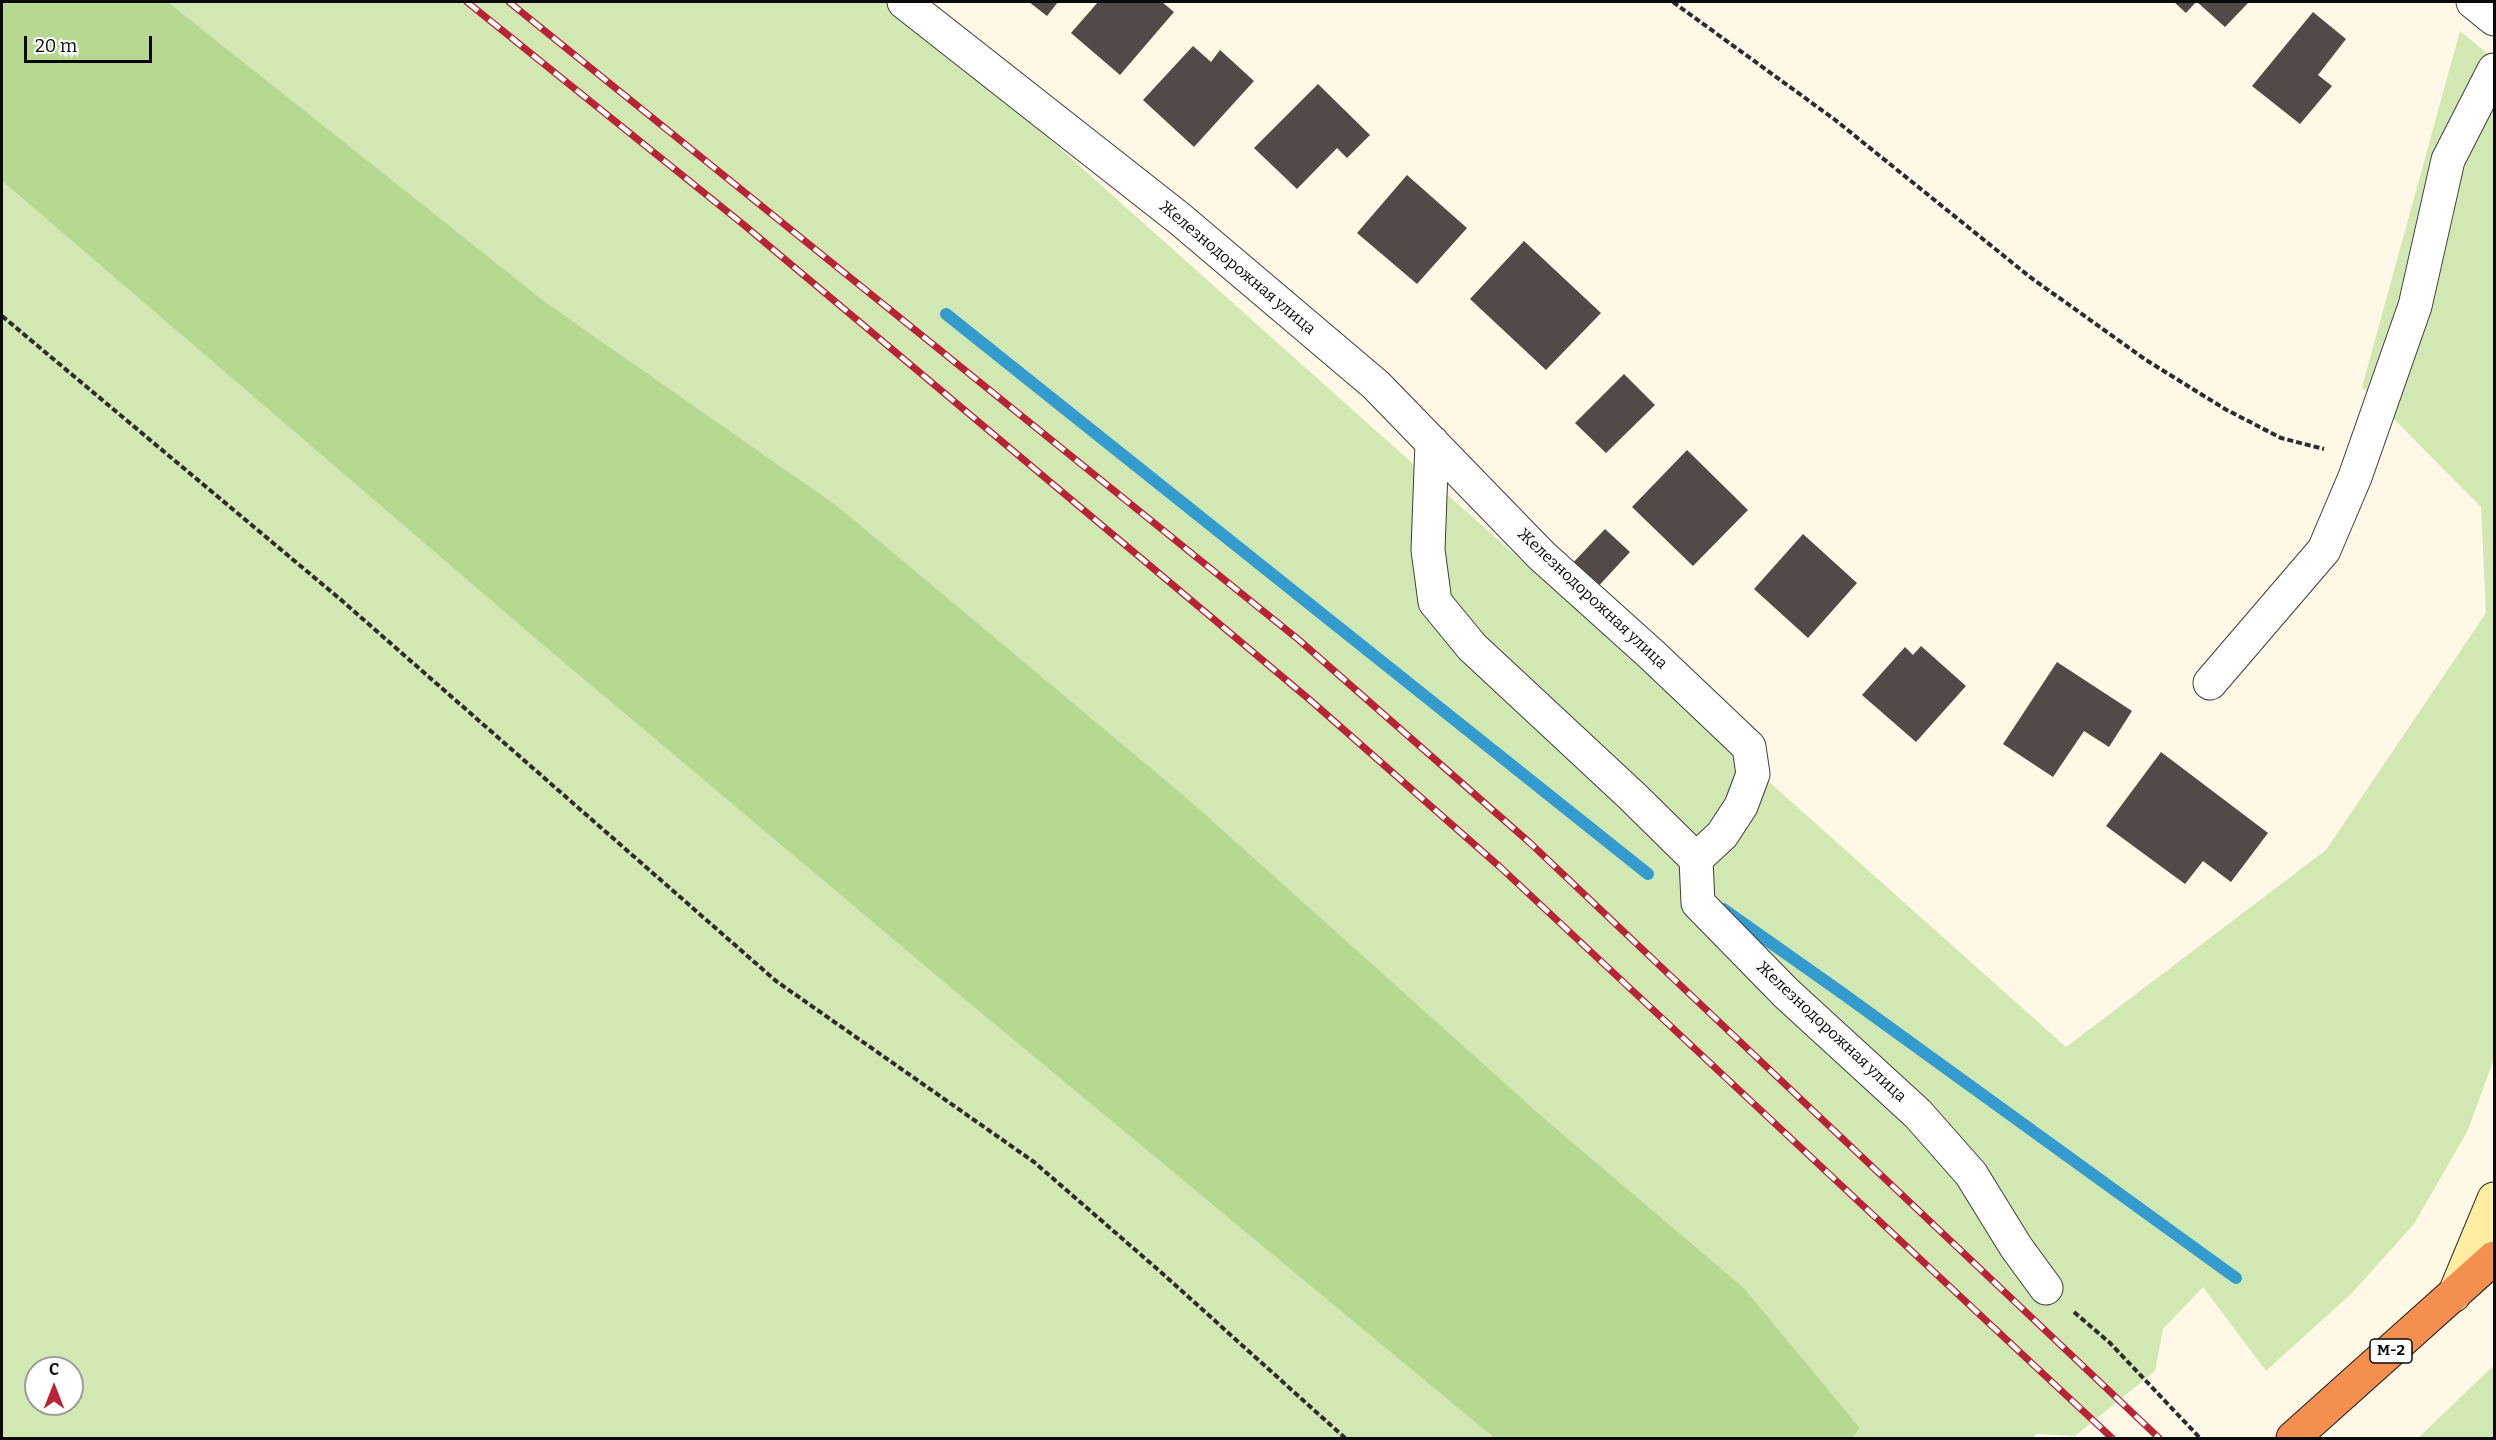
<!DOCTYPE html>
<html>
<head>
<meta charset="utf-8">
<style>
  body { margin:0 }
  #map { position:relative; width:2496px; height:1440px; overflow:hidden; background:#fff8e7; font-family:Bitter,serif }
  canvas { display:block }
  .frame { position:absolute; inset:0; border:3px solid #0a0a0a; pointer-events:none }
  .north { position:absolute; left:24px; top:1356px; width:60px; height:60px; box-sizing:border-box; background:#fff; border:2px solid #9d9d9d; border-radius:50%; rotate:0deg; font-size:16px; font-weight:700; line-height:24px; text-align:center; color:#0a0a0a }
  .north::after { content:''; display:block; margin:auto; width:21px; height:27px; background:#b82335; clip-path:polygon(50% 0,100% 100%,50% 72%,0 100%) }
  .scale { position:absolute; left:24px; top:36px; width:128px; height:27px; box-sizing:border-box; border:3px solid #0a0a0a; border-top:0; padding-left:8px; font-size:18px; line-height:21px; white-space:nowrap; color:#0a0a0a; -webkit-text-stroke:4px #fff; paint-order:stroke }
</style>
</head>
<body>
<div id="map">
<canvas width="2496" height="1440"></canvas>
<div class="frame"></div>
<div class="north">С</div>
<div class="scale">20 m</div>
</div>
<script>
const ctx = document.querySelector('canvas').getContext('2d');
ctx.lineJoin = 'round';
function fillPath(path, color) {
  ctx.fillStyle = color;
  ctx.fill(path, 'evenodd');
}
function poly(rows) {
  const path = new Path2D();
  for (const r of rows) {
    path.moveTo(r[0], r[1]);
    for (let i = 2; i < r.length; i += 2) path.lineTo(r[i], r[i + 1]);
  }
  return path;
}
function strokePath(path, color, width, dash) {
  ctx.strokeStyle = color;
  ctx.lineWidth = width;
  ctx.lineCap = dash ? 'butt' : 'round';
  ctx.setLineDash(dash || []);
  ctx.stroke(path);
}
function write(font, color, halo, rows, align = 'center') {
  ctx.font = font + ' Bitter,serif';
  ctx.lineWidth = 6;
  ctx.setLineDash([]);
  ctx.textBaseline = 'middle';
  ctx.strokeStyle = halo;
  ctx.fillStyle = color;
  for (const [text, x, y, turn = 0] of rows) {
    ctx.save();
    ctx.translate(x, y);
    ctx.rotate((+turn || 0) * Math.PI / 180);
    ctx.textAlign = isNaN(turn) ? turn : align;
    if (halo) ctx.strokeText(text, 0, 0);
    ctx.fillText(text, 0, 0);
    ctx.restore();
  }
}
const green = poly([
  [168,2,896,2,2066,1047,2326,850,2486,613,2481,507,2362,387,2460,31,2494,59,2494,1059,2467,1132,2414,1224,2352,1293,2266,1371,2203,1287,2163,1329,2155,1371,2075,1436,2037,1434,2032,1438,1852,1438,1860,1428,1744,1288,1538,1113,836,505,548,304],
  [2,181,530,634,957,993,1494,1438,2,1438],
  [36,1368,72,1368,72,1404,36,1404],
  [2494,1365,2494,1438,2418,1438]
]);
const forest = poly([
  [2,2,168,2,548,304,836,505,1190,801,1538,1113,1744,1288,1860,1428,1852,1438,1494,1438,957,993,530,634,2,181]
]);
const stream = poly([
  [946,314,1648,874],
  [1723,909,1842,993,2236,1278]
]);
const building = poly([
  [1029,2,1058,2,1047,16],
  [1098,2,1162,2,1174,12,1120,75,1071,33],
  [2174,2,2196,2,2186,13],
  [2197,2,2249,2,2225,27],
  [2313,12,2346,39,2318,75,2332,86,2300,124,2252,86],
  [1193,46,1211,62,1220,50,1254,81,1194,147,1143,100],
  [1318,84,1370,135,1347,158,1337,148,1297,189,1254,148],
  [1407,175,1467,228,1417,284,1357,233],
  [1524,241,1601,313,1546,370,1470,299],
  [1624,374,1655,405,1606,453,1575,423],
  [1687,450,1748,510,1693,566,1632,507],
  [1605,529,1630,552,1594,591,1569,567],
  [1803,534,1857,583,1808,638,1754,589],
  [1921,646,1966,686,1916,742,1862,695,1905,647,1913,655],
  [2057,662,2132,711,2109,747,2084,731,2053,777,2003,744],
  [2161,752,2268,833,2231,882,2203,861,2185,884,2106,826]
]);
const path = poly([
  [1673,2,1834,119,2030,277,2146,360,2225,409,2281,438,2324,449],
  [2,316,340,599,776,981,1034,1162,1163,1274,1345,1438],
  [2074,1312,2110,1343,2200,1438]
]);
const street = poly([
  [904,2,1180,219,1376,385,1541,555,1651,654,1749,747,1753,774,1741,806,1722,835,1696,859,1698,903,1786,993,1918,1114,1971,1174,2016,1247,2046,1288],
  [2473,2,2494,19],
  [1432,442,1428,550,1435,602,1472,647,1632,796,1696,859],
  [2210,683,2324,550,2355,477,2415,306,2448,160,2494,70]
]);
const secondary = poly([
  [2454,1295,2494,1199]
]);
const highway = poly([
  [2293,1438,2494,1258]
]);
const rail = poly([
  [467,2,744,225,1310,700,1500,867,2112,1438],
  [509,2,1299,640,1529,842,2159,1438]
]);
const shields = [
  [2391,1351,42]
];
const shieldNames = [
  ["М-2",2391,1351]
];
const streetNames = [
  ["Железнодорожная улица",1237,268,40],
  ["Железнодорожная улица",1592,599,43],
  ["Железнодорожная улица",1831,1032,43]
];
fillPath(green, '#d2e8b2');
fillPath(forest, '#b7d891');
strokePath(stream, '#339bcd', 12);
fillPath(building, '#524a46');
strokePath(street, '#3d3d3d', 35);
strokePath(secondary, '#2c2c2c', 35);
strokePath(highway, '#1b1b1b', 35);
strokePath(path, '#2c2c2c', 4, [6, 3]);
strokePath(street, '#fff', 33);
strokePath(secondary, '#ffeea2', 33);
strokePath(highway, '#f58f4f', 33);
strokePath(rail, '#b82335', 7);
strokePath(rail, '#fff', 4.5, [14]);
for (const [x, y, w] of shields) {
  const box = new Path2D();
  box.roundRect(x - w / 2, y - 12, w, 24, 4.5);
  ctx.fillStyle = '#fff';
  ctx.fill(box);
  strokePath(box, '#0a0a0a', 1.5);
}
write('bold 15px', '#0a0a0a', null, shieldNames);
write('16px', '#0a0a0a', '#fff', streetNames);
</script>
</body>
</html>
